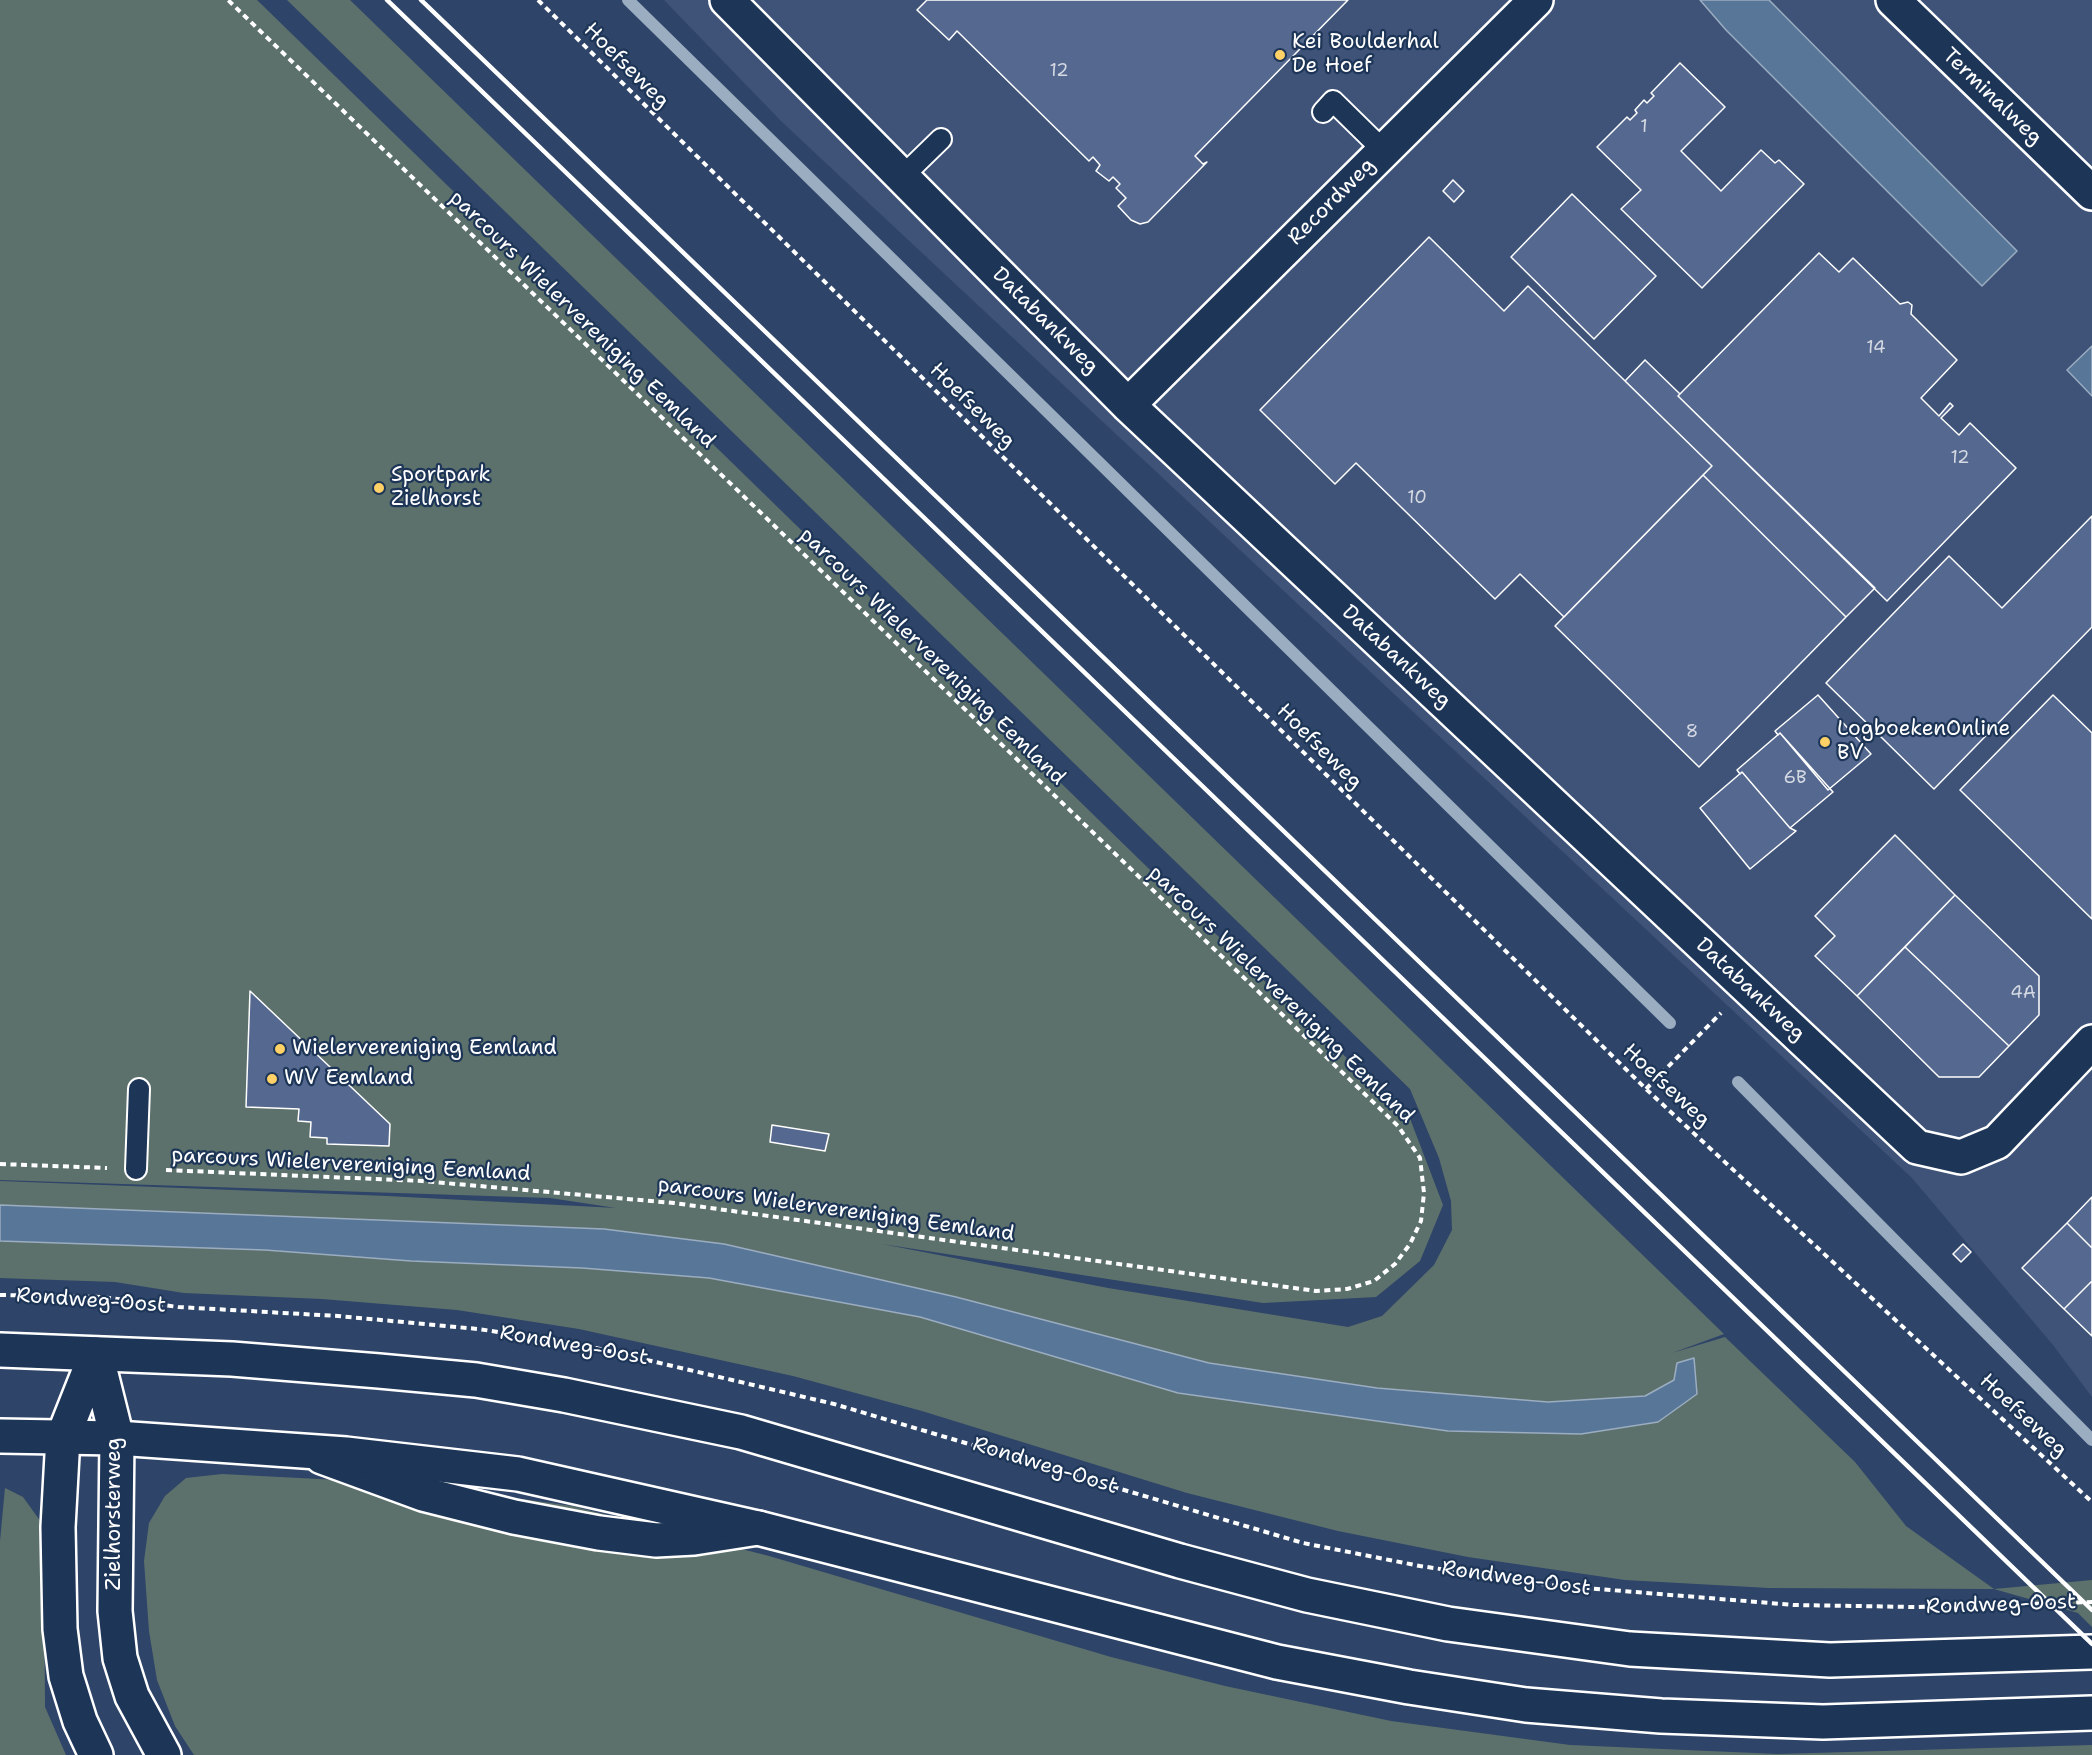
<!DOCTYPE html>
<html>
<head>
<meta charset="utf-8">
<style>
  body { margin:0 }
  canvas { display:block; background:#2e4468 }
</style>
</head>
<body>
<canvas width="2092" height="1755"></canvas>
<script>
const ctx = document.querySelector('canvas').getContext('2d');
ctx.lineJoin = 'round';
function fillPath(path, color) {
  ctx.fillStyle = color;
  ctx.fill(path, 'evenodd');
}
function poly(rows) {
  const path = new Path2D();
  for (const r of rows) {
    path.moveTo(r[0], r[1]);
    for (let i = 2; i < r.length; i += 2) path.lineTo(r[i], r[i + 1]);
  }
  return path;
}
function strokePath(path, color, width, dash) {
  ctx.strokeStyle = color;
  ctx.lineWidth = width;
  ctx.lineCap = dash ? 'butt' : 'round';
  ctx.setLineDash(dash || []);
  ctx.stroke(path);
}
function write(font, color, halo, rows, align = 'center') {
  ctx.font = font + ' "Shantell Sans",sans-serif';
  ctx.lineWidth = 4.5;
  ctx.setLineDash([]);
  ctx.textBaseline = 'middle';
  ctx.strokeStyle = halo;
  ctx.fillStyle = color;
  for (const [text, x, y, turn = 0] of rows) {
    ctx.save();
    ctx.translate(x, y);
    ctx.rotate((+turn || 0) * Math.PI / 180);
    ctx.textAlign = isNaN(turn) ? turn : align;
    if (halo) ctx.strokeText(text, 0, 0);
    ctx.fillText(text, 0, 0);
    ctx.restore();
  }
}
const built = poly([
  [664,0,2092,0,2092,1397,2053,1345,1912,1178,782,122]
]);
const green = poly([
  [0,0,257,0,1259,976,1409,1116,1443,1205,1420,1261,1376,1297,1263,1303,882,1244,1108,1288,1348,1327,1382,1316,1434,1265,1452,1230,1451,1201,1439,1158,1410,1089,287,0,350,0,1724,1334,1672,1353,1725,1337,1855,1462,1906,1526,1994,1589,2092,1580,2092,1627,2078,1613,1994,1589,1769,1588,1625,1580,1468,1557,1338,1531,1187,1493,922,1411,793,1376,579,1329,457,1310,322,1299,184,1293,115,1282,0,1278,0,1241,265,1250,411,1261,582,1268,709,1278,920,1317,1178,1393,1448,1431,1581,1434,1675,1380,1645,1396,1548,1402,1377,1388,1209,1363,956,1297,724,1244,604,1229,0,1205,0,1181,387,1196,616,1208,550,1198,0,1180],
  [222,1474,415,1484,572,1506,769,1556,1111,1657,1225,1686,1391,1721,1570,1745,1778,1754,2092,1745,2092,1755,194,1755,175,1726,157,1680,149,1631,144,1561,149,1523,165,1496,186,1478],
  [5,1488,23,1497,41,1522,44,1557,45,1707,66,1755,0,1755,0,1541]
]);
const water = poly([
  [1700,0,1769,0,2017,251,1982,286,1726,30,1700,0],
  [2092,346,2092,396,2067,370,2092,346],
  [0,1205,604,1229,724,1244,956,1297,1209,1363,1377,1388,1548,1402,1645,1396,1674,1380,1677,1363,1694,1358,1697,1394,1658,1422,1581,1434,1448,1431,1178,1393,920,1317,709,1278,582,1268,411,1261,265,1250,0,1241,0,1205]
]);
const stream = poly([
  [628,0,1670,1023],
  [1738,1082,2092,1440]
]);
const building = poly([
  [927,0,1348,0,1195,156,1203,164,1207,162,1148,222,1140,224,1131,220,1118,206,1126,198,1116,188,1120,184,1113,177,1109,181,1096,171,1100,165,1093,157,1089,161,957,31,949,40,917,10,927,0],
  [1680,63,1725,107,1681,151,1721,191,1761,150,1775,163,1779,160,1804,184,1702,288,1621,209,1641,190,1597,147,1627,117,1630,120,1637,113,1635,110,1644,100,1647,103,1654,96,1651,93,1680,63],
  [1453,180,1464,191,1454,202,1443,191,1453,180],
  [1572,194,1656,276,1594,339,1511,257,1572,194],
  [1429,237,1504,311,1528,286,1712,466,1564,617,1520,574,1495,599,1356,463,1335,484,1260,410,1429,237],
  [1819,253,1839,272,1853,258,1900,304,1908,302,1912,305,1911,314,1957,360,1921,398,1939,416,1950,403,1953,406,1941,418,1959,435,1970,423,2016,468,1887,601,1678,396,1819,253],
  [1645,360,1680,394,1678,396,1875,588,1846,617,1703,475,1712,466,1625,381,1645,360],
  [1703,475,1846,617,1699,767,1555,626,1703,475],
  [2092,516,2092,627,1934,789,1826,683,1949,556,2002,608,2092,516],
  [1818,695,1871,754,1828,790,1780,733,1778,735,1775,731,1818,695],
  [2053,695,2092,733,2092,919,1960,790,2053,695],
  [1780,733,1833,792,1790,828,1742,772,1740,774,1737,770,1780,733],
  [1742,772,1790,828,1796,831,1750,869,1700,808,1742,772],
  [1895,835,1955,895,1857,996,1815,956,1835,936,1815,916,1895,835],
  [1955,895,2039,976,2039,1015,2009,1046,1905,947,1955,895],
  [1905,947,2009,1046,1979,1077,1939,1077,1857,996,1905,947],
  [250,991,390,1124,389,1146,327,1144,327,1138,310,1137,311,1122,298,1121,299,1109,246,1107,250,991],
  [772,1125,829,1134,825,1151,770,1142,772,1125],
  [2092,1197,2092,1248,2067,1223,2092,1197],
  [2067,1223,2092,1248,2092,1281,2064,1309,2022,1268,2067,1223],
  [1963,1244,1971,1252,1961,1262,1953,1254,1963,1244],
  [2092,1281,2092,1336,2064,1309,2092,1281]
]);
const path = poly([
  [538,0,1646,1089,2092,1502],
  [1646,1089,1721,1013],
  [0,1164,107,1168],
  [166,1170,422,1181,674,1203,1316,1291,1347,1289,1374,1281,1395,1264,1410,1244,1421,1221,1424,1193,1420,1158,1398,1126,228,0],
  [0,1295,102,1297,178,1307,338,1316,478,1329,579,1344,834,1404,1303,1543,1420,1566,1549,1585,1794,1605,1915,1607,2092,1602]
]);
const service = poly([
  [1323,112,1333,101,1384,151],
  [902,177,941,139],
  [136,1169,139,1089]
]);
const minor = poly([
  [727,0,1128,405,1917,1147,1961,1157,1997,1142,2092,1042],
  [1128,405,1536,0],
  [322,1457,423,1494,514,1517,599,1533,656,1540,694,1538,758,1528]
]);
const tertiary = poly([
  [1893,0,2092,193]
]);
const secondary = poly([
  [96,1354,117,1438,115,1611,120,1658,132,1696,164,1755],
  [96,1354,63,1437,58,1527,60,1629,66,1676,80,1721,96,1755]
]);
const primary = poly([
  [0,1350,232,1359,379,1371,476,1380,564,1395,741,1432,1180,1561,1307,1595,1448,1624,1630,1649,1830,1660,2092,1652],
  [0,1436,117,1438,346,1454,518,1474,758,1528,1277,1662,1409,1687,1526,1705,1661,1716,1823,1722,2092,1713]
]);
const rail = poly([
  [387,0,2092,1644],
  [421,0,2092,1610]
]);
const markers = [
  [1280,55,6,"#ffd166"],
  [379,488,6,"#ffd166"],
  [1825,742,6,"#ffd166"],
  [280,1049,6,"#ffd166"],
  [272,1079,6,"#ffd166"]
];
const numberNames = [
  ["12",1059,71],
  ["1",1644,127],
  ["14",1876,348],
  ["12",1960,458],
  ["10",1417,498],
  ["8",1692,732],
  ["6B",1795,778],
  ["4A",2023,993]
];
const poiNames = [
  ["Kei Boulderhal",1292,43],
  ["De Hoef",1292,67],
  ["Sportpark",391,476],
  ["Zielhorst",391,500],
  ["LogboekenOnline",1837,730],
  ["BV",1837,754],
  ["Wielervereniging Eemland",292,1049],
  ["WV Eemland",284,1079]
];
const streetNames = [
  ["Hoefseweg",626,66,45],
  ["Terminalweg",1992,97,44],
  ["Recordweg",1332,202,-45],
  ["parcours Wielervereniging Eemland",582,320,44],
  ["Databankweg",1045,321,45],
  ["Hoefseweg",972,406,45],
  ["parcours Wielervereniging Eemland",932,657,44],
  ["Databankweg",1396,657,43],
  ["Hoefseweg",1319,747,45],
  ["Databankweg",1750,990,43],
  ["parcours Wielervereniging Eemland",1281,995,44],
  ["Hoefseweg",1666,1086,43],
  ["parcours Wielervereniging Eemland",351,1165,3],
  ["parcours Wielervereniging Eemland",836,1210,8],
  ["Rondweg-Oost",91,1301,4],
  ["Rondweg-Oost",574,1346,10],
  ["Hoefseweg",2023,1416,43],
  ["Rondweg-Oost",1045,1466,17],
  ["Zielhorsterweg",115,1514,-90],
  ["Rondweg-Oost",1516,1579,8],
  ["Rondweg-Oost",2001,1605,-2]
];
fillPath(built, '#3e5377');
fillPath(green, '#5d716c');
fillPath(water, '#587698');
strokePath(water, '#9badc1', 1.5);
strokePath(stream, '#9badc1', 12);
fillPath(building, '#55688f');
strokePath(building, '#fff', 1.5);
strokePath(service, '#fff', 24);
strokePath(minor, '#fff', 38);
strokePath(tertiary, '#fff', 38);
strokePath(secondary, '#fff', 38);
strokePath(primary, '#fff', 38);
strokePath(path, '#fff', 4, [6, 4.5]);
strokePath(service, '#1d3557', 20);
strokePath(minor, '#1d3557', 33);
strokePath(tertiary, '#1d3557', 33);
strokePath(secondary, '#1d3557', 33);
strokePath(primary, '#1d3557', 33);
strokePath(rail, '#fff', 4.5);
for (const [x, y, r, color] of markers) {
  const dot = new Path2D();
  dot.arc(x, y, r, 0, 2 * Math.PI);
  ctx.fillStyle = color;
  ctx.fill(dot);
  strokePath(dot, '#1d3557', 2);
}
write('18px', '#d4d9e3', null, numberNames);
write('21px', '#fff', '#1d3557', poiNames, 'left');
write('21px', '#fff', '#1d3557', streetNames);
</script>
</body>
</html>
